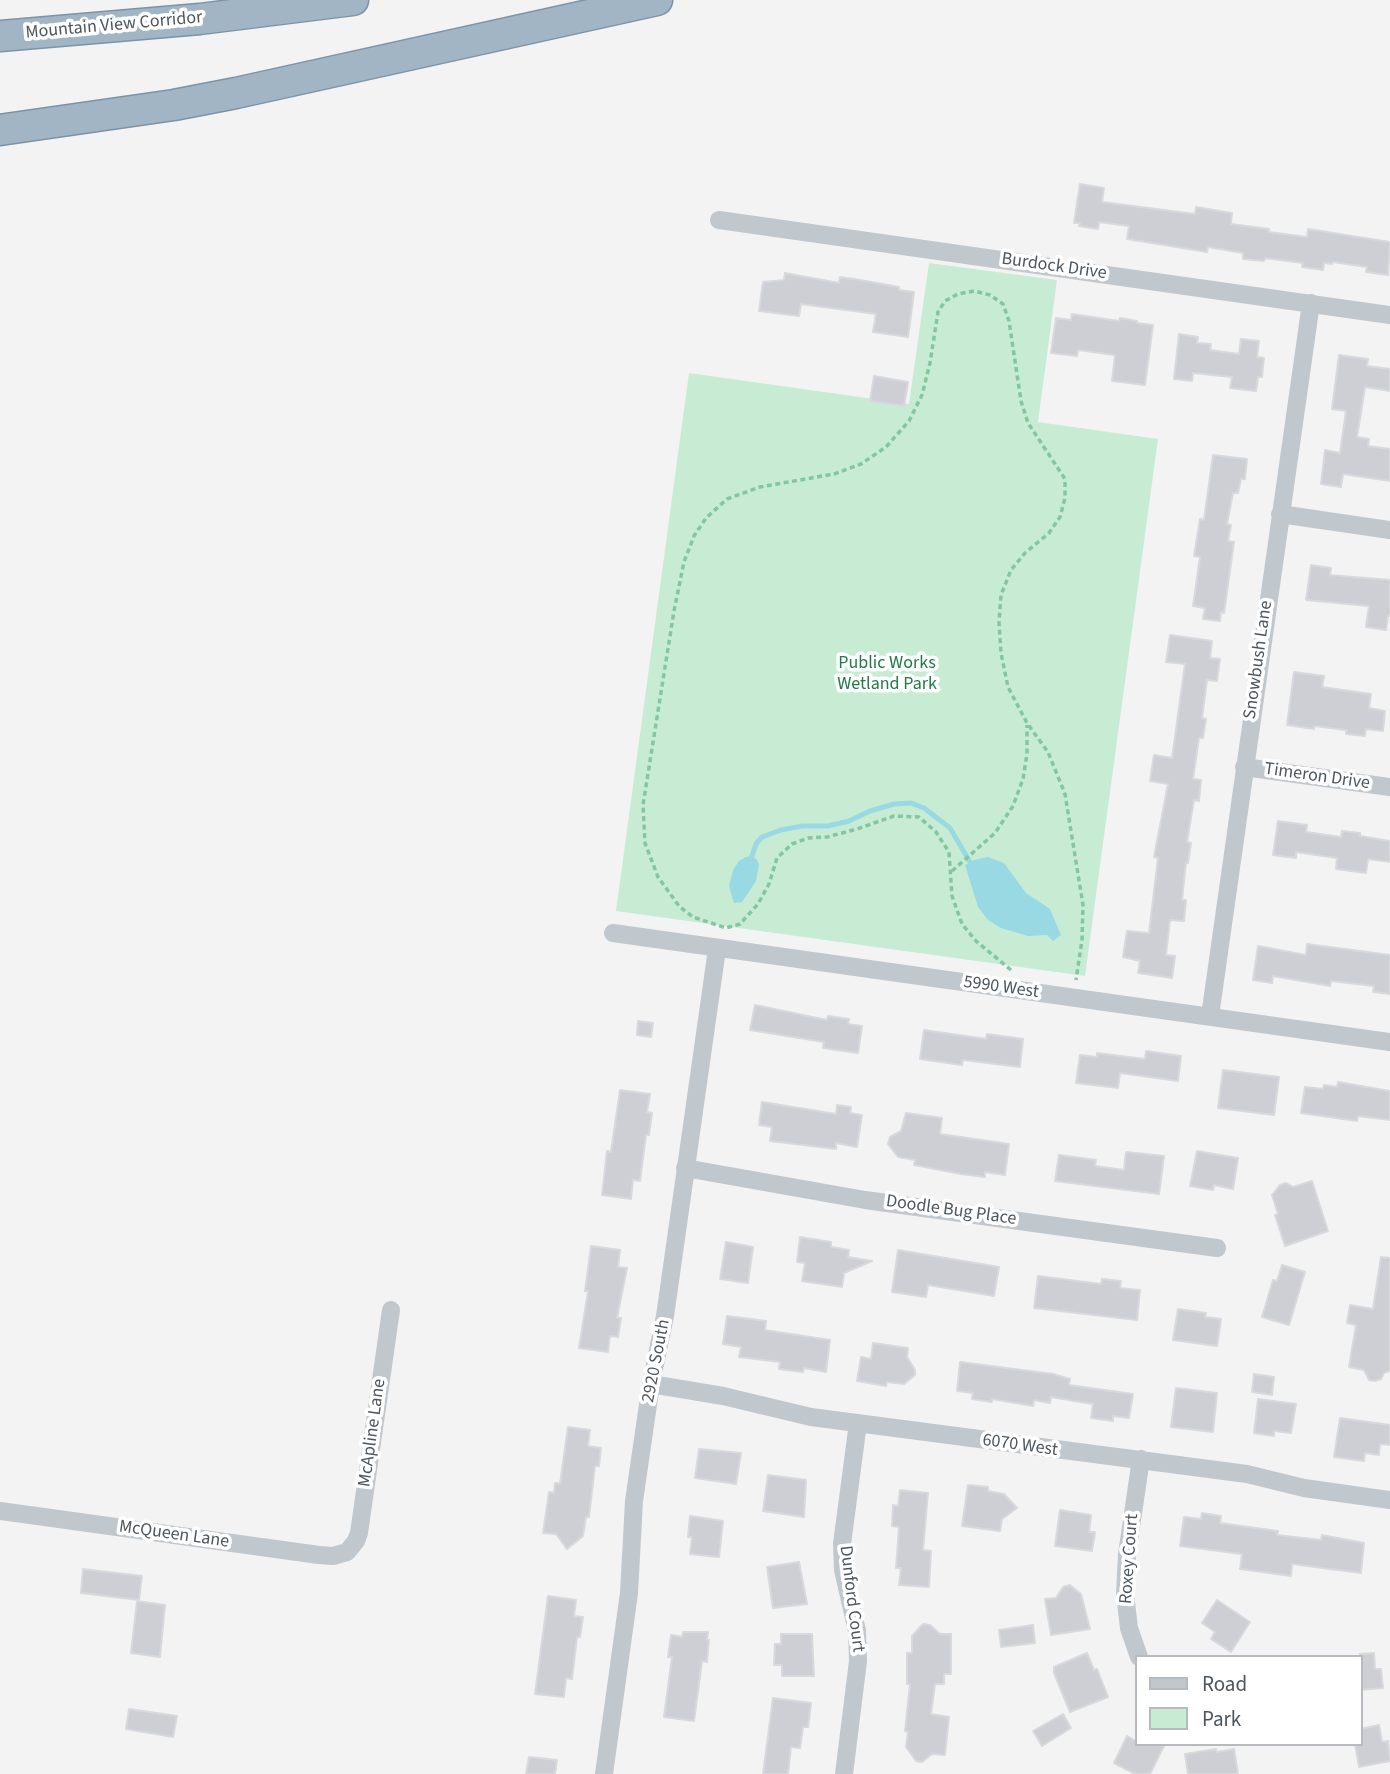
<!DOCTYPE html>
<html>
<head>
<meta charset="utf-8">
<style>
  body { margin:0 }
  #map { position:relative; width:1390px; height:1774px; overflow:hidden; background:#f4f3f3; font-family:"Source Sans 3",sans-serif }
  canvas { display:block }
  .legend { position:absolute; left:1135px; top:1655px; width:228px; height:91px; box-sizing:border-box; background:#fff; border:2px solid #b7bbbf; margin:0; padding:9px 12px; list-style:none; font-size:21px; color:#4c565e }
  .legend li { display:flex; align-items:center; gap:14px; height:35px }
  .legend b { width:35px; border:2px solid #b7bbbf }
</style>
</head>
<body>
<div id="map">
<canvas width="1390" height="1774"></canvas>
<ul class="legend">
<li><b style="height:9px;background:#c0c7cd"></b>Road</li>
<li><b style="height:19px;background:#c7ecd3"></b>Park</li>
</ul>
</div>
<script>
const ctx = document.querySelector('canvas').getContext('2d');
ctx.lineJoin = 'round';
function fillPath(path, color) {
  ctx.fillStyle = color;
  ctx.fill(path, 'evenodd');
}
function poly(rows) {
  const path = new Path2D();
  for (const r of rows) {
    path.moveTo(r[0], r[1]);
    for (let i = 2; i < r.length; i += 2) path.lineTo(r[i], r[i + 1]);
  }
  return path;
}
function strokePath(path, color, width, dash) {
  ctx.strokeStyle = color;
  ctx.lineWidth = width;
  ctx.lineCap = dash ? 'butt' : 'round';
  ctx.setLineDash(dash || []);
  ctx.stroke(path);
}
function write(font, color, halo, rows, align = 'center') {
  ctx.font = font + ' "Source Sans 3",sans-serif';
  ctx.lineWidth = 7;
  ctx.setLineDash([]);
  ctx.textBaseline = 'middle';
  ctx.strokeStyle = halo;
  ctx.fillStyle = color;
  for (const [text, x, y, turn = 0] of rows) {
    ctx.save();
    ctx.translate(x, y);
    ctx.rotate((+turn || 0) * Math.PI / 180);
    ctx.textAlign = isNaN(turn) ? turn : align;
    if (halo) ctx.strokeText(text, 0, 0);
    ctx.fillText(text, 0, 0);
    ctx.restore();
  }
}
const green = poly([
  [929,263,1057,280,1038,422,1158,439,1085,976,616,911,689,373,909,404]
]);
const water = poly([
  [752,856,757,860,759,865,756,881,742,902,734,903,729,886,733,870,739,861,746,857],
  [988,857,1004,863,1026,893,1050,909,1061,935,1053,941,1047,935,1028,936,1001,928,988,920,978,907,965,865,974,860]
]);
const stream = poly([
  [752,856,756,844,762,837,781,830,802,826,828,826,849,821,870,811,894,804,911,803,924,808,950,828,970,862]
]);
const building = poly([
  [1080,184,1104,188,1102,202,1195,214,1196,207,1232,213,1231,224,1269,229,1269,232,1307,237,1308,229,1390,242,1388,275,1366,272,1367,267,1333,262,1332,264,1324,263,1323,270,1302,267,1303,263,1265,258,1264,261,1243,259,1243,253,1208,247,1207,252,1127,239,1129,226,1099,222,1098,229,1079,226,1080,223,1074,223,1080,184],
  [785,273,839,283,840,277,860,280,899,287,899,290,914,292,908,337,873,332,876,314,801,304,799,316,759,311,763,282,784,280,785,273],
  [1072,314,1119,321,1120,318,1137,321,1137,323,1153,325,1145,385,1112,381,1115,355,1078,350,1077,356,1051,353,1056,318,1071,320,1072,314],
  [1179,334,1198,337,1197,343,1211,344,1210,350,1239,354,1241,339,1259,341,1257,357,1264,358,1262,377,1258,377,1256,391,1230,388,1232,377,1193,373,1192,381,1174,379,1179,334],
  [1339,355,1368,359,1367,366,1390,369,1390,391,1365,387,1357,437,1369,439,1368,446,1390,449,1390,481,1343,474,1341,487,1321,484,1325,450,1340,453,1346,411,1332,409,1339,355],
  [874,376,908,382,904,406,870,401,874,376],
  [1213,455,1247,459,1245,479,1241,479,1238,493,1233,493,1227,524,1231,525,1228,541,1234,542,1224,613,1221,612,1220,621,1203,619,1205,608,1193,606,1200,557,1194,556,1200,519,1204,520,1213,455],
  [1311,565,1331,568,1330,575,1390,580,1390,616,1388,616,1386,630,1366,627,1369,606,1306,600,1311,565],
  [1170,635,1212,641,1210,658,1220,659,1217,681,1207,680,1202,718,1206,719,1203,738,1199,738,1193,779,1201,780,1199,801,1194,800,1187,842,1191,843,1188,863,1186,862,1182,900,1186,900,1184,921,1170,920,1166,955,1175,956,1172,978,1138,973,1140,961,1123,957,1127,931,1149,933,1158,858,1154,857,1168,784,1150,781,1154,755,1172,758,1185,664,1166,662,1170,635],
  [1294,672,1324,676,1322,687,1371,694,1369,708,1385,711,1383,731,1366,729,1365,736,1346,734,1346,730,1314,726,1314,729,1287,725,1294,672],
  [1278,821,1307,825,1306,832,1341,837,1342,831,1360,833,1360,836,1390,841,1390,862,1368,859,1366,873,1336,869,1337,858,1296,852,1296,858,1273,855,1278,821],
  [1307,944,1390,955,1390,994,1373,992,1374,986,1331,981,1330,986,1273,976,1272,983,1253,980,1258,946,1306,955,1307,944],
  [755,1005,827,1020,828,1016,849,1019,848,1024,862,1026,858,1053,823,1048,824,1042,750,1030,755,1005],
  [638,1021,653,1023,651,1037,637,1035,638,1021],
  [924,1030,986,1039,987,1034,1023,1039,1020,1067,963,1060,962,1065,920,1059,924,1030],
  [1146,1051,1181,1056,1178,1081,1120,1073,1118,1088,1076,1083,1080,1055,1097,1057,1097,1053,1145,1059,1146,1051],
  [1223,1070,1279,1077,1274,1115,1218,1108,1223,1070],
  [1338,1082,1390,1091,1390,1120,1358,1116,1357,1121,1301,1113,1305,1087,1323,1089,1324,1085,1337,1087,1338,1082],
  [620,1090,650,1094,647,1112,652,1113,649,1135,646,1135,640,1181,633,1180,631,1199,602,1195,607,1151,611,1152,620,1090],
  [762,1102,836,1114,837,1105,851,1107,850,1113,862,1115,857,1147,836,1143,836,1149,770,1141,772,1127,759,1125,762,1102],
  [906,1113,942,1118,940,1134,1009,1144,1005,1175,985,1172,985,1177,961,1174,914,1165,915,1160,898,1157,888,1144,890,1137,901,1131,906,1113],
  [1197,1151,1238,1158,1233,1189,1214,1185,1213,1190,1190,1186,1197,1151],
  [1126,1152,1164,1156,1159,1194,1055,1181,1059,1155,1096,1160,1095,1166,1124,1170,1126,1152],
  [1312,1181,1328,1231,1285,1246,1275,1215,1278,1214,1272,1195,1280,1185,1286,1183,1293,1187,1312,1181],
  [800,1237,831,1242,831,1247,849,1250,848,1257,872,1261,844,1273,842,1287,802,1281,805,1263,797,1262,800,1237],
  [726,1242,753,1247,748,1283,720,1279,726,1242],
  [591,1246,620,1250,618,1267,627,1268,617,1318,621,1318,618,1337,610,1336,608,1352,579,1348,588,1291,585,1291,591,1246],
  [898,1250,999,1267,994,1296,928,1285,926,1297,892,1292,898,1250],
  [1381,1257,1390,1258,1390,1371,1384,1373,1381,1379,1375,1381,1369,1380,1364,1370,1349,1367,1356,1325,1347,1323,1350,1305,1373,1309,1381,1257],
  [1282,1265,1305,1272,1289,1325,1262,1317,1273,1280,1277,1281,1282,1265],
  [1038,1276,1101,1284,1102,1279,1121,1281,1120,1288,1140,1290,1137,1320,1034,1308,1038,1276],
  [1178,1309,1206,1313,1205,1317,1221,1319,1217,1346,1173,1340,1178,1309],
  [727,1316,766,1321,765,1330,830,1340,826,1372,804,1368,803,1372,779,1369,780,1362,739,1357,741,1347,723,1344,727,1316],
  [873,1343,908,1348,907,1357,915,1370,915,1375,904,1384,887,1382,886,1386,857,1381,861,1357,871,1359,873,1343],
  [960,1362,1053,1374,1070,1379,1069,1385,1133,1394,1129,1418,1113,1416,1113,1421,1091,1418,1093,1404,1051,1397,1050,1403,1034,1400,1033,1406,992,1399,992,1402,972,1399,973,1393,957,1391,960,1362],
  [1254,1374,1274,1377,1272,1395,1252,1392,1254,1374],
  [1176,1388,1217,1393,1213,1432,1171,1427,1176,1388],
  [1258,1399,1296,1404,1291,1433,1274,1431,1274,1436,1254,1433,1258,1399],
  [1340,1418,1390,1425,1390,1445,1380,1444,1379,1455,1365,1453,1364,1461,1334,1457,1340,1418],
  [568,1427,590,1430,588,1446,601,1448,599,1466,595,1466,589,1517,586,1517,583,1536,567,1549,556,1534,543,1533,549,1492,554,1493,555,1483,560,1484,568,1427],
  [699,1449,741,1453,736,1484,695,1478,699,1449],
  [768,1475,806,1480,804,1517,763,1511,768,1475],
  [968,1485,988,1487,988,1491,1004,1494,1017,1508,1002,1519,1000,1531,962,1526,968,1485],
  [900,1490,928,1493,923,1550,931,1551,929,1587,899,1585,901,1568,896,1568,899,1527,892,1526,893,1505,898,1506,900,1490],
  [1060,1510,1091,1515,1089,1532,1095,1532,1092,1551,1055,1546,1060,1510],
  [1202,1513,1221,1516,1220,1523,1278,1531,1277,1535,1321,1540,1322,1535,1364,1543,1361,1573,1292,1564,1291,1576,1240,1569,1242,1554,1180,1546,1184,1517,1201,1519,1202,1513],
  [690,1516,723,1521,719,1557,690,1554,692,1537,688,1537,690,1516],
  [799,1562,807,1604,773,1608,767,1567,799,1562],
  [83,1569,142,1576,139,1600,81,1593,83,1569],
  [1070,1585,1081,1594,1090,1629,1051,1635,1045,1599,1056,1598,1063,1587,1070,1585],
  [548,1596,576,1600,574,1616,583,1617,580,1637,577,1637,572,1679,566,1678,564,1697,535,1694,548,1596],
  [1217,1600,1250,1622,1231,1652,1211,1639,1215,1632,1202,1623,1217,1600],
  [137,1601,165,1605,160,1657,131,1653,137,1601],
  [923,1624,930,1625,940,1634,951,1634,951,1674,944,1674,944,1684,935,1684,931,1714,949,1717,945,1755,932,1754,922,1762,916,1761,906,1747,908,1732,905,1731,910,1684,907,1684,907,1653,912,1653,912,1636,923,1624],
  [1033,1625,1035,1643,1001,1647,999,1630,1033,1625],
  [683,1632,708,1632,707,1640,709,1640,707,1662,702,1661,694,1721,664,1717,672,1657,668,1657,671,1635,682,1637,683,1632],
  [781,1634,812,1634,814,1676,782,1676,782,1665,774,1665,775,1644,781,1644,781,1634],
  [1087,1653,1094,1670,1097,1669,1108,1697,1070,1712,1054,1673,1054,1667,1087,1653],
  [1374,1653,1375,1669,1381,1669,1383,1688,1360,1690,1360,1654,1374,1653],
  [773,1698,811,1703,808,1727,803,1727,800,1748,791,1747,788,1774,763,1774,773,1698],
  [129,1709,177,1716,173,1737,126,1729,129,1709],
  [1063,1714,1071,1728,1042,1746,1033,1731,1063,1714],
  [1379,1725,1382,1742,1388,1741,1390,1761,1359,1767,1355,1744,1360,1744,1360,1729,1379,1725],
  [1127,1736,1136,1741,1136,1744,1165,1744,1150,1774,1135,1774,1114,1763,1127,1736],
  [1216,1749,1217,1752,1234,1749,1238,1774,1188,1774,1185,1754,1216,1749],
  [529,1757,557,1760,555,1774,526,1774,529,1757]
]);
const path = poly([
  [952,871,995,833,1013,806,1023,779,1027,754,1027,725],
  [1011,970,976,941,962,924,952,896,949,852,936,832,919,817,894,816,857,829,827,837,808,838,792,844,777,858,769,884,758,904,740,924,726,928,693,917,679,906,658,877,645,843,643,805,674,611,684,562,694,536,706,518,727,499,760,487,834,474,861,464,886,447,909,421,922,395,930,363,938,312,945,301,958,294,974,291,990,295,1003,304,1009,321,1021,401,1028,423,1065,479,1065,498,1060,517,1049,533,1025,553,1011,570,1001,595,999,622,1001,653,1008,687,1027,723,1048,752,1065,794,1083,905,1082,940,1076,980]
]);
const minor = poly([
  [719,220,1390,315],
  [1280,514,1390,530],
  [1244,767,1390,787],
  [613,933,1390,1042],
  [1210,1016,1311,303],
  [685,1168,865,1200,1217,1248],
  [651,1384,723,1396,811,1417,1247,1474,1304,1488,1390,1500],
  [0,1511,319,1555,333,1556,347,1552,356,1541,359,1533,391,1310],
  [1139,1657,1129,1628,1125,1594,1127,1554,1141,1459],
  [604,1774,629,1593,634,1501,651,1384,665,1316,717,949],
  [844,1774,858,1661,857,1631,843,1570,842,1544,858,1423]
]);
const trunk = poly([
  [0,36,200,19,353,0],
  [0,130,174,105,236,93,657,0]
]);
const streetNames = [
  ["Mountain View Corridor",114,26,-5],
  ["Burdock Drive",1054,267,8],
  ["Snowbush Lane",1259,660,-82],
  ["Timeron Drive",1317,777,8],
  ["5990 West",1001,988,8],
  ["Doodle Bug Place",951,1211,8],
  ["2920 South",657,1361,-79],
  ["McApline Lane",373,1433,-82],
  ["6070 West",1020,1446,8],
  ["McQueen Lane",174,1535,8],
  ["Roxey Court",1130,1559,-86],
  ["Dunford Court",851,1599,83]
];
const parkNames = [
  ["Public Works",887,664],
  ["Wetland Park",887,685]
];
fillPath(green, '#c7ecd3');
fillPath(water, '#99d9e4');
strokePath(stream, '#99d9e4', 5);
fillPath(building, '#cdcfd4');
strokePath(building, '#d7d9dd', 2);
strokePath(trunk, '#7b93a7', 33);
strokePath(path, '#82c7a1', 3.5, [5, 3.5]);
strokePath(minor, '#c0c7cd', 18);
strokePath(trunk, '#a2b5c4', 30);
write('18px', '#4c565e', '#fff', streetNames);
write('18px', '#227a49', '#fff', parkNames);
</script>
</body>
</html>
